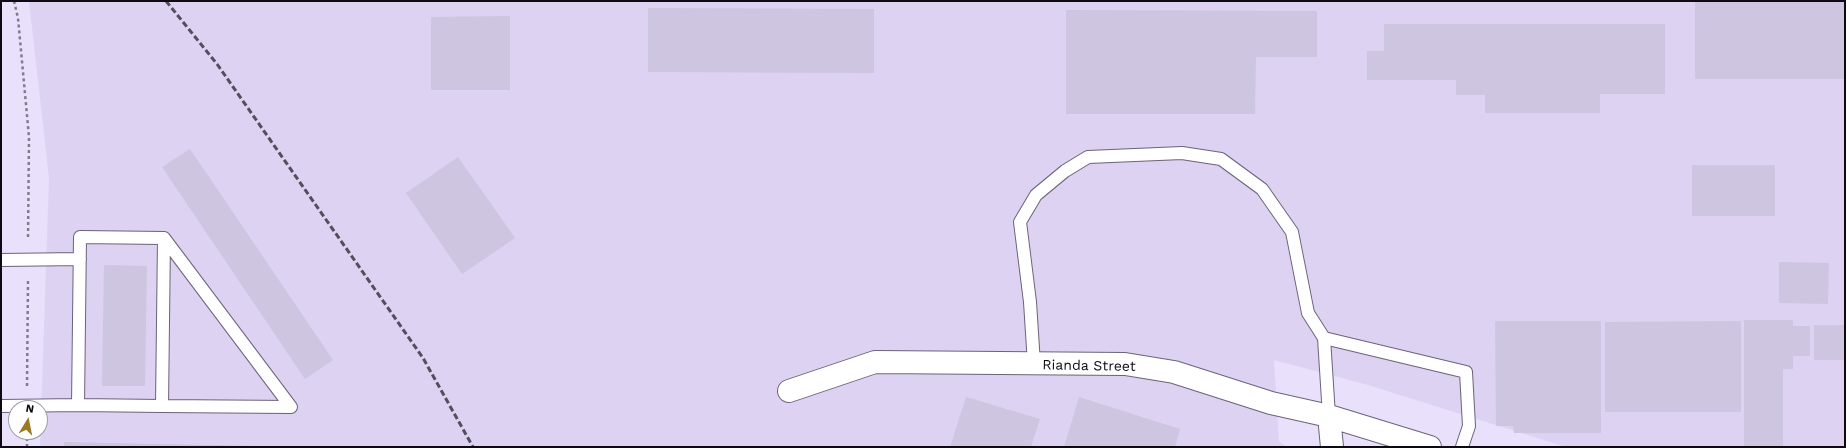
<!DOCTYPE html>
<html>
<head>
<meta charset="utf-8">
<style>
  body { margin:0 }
  #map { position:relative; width:1846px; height:448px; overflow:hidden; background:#e9e0fb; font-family:"Work Sans",sans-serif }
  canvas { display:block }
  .frame { position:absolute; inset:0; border:2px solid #0d0a13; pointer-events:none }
  .north { position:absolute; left:8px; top:400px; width:40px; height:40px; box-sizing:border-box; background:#fff; border:1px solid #9e9da1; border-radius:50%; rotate:10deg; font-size:11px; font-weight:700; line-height:16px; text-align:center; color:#0d0a13 }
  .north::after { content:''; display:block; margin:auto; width:14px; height:18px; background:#9b7a24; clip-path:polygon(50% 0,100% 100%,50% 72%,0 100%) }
</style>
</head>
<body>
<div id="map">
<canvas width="1846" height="448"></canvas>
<div class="frame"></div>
<div class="north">N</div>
</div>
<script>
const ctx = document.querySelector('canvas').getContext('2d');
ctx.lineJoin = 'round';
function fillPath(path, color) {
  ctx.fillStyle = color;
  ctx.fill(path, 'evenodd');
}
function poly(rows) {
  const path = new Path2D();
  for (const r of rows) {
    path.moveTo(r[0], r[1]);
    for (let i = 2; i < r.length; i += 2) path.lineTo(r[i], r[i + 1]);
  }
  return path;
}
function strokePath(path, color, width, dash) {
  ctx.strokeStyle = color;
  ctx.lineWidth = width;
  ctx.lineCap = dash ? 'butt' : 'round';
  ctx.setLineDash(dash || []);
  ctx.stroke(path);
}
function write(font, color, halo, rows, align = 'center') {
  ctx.font = font + ' "Work Sans",sans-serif';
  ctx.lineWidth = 3.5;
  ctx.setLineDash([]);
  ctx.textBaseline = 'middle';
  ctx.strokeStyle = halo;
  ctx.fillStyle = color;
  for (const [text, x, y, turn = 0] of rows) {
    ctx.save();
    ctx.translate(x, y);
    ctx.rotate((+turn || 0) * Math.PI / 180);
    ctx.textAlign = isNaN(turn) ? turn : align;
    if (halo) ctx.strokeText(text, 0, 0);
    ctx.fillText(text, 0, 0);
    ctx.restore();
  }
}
const built = poly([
  [29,1,1845,1,1845,447,1566,447,1368,385,1274,360,1279,441,1286,447,40,447,49,178]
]);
const building = poly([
  [1695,1,1845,1,1845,79,1695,79],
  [648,8,874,9,874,73,648,72],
  [1066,10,1317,11,1317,57,1256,57,1255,114,1066,114],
  [510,16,510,90,431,90,431,17],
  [1384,24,1665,24,1665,94,1600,94,1600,113,1485,113,1485,95,1456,95,1456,80,1367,80,1367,51,1384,51],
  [190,149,333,360,305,379,162,167],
  [458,157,515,238,462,274,406,193],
  [1692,165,1775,165,1775,216,1692,216],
  [1779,262,1829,263,1828,304,1779,303],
  [104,265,147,266,145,386,102,386],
  [1744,320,1793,320,1793,326,1810,326,1810,356,1793,356,1793,369,1783,369,1783,447,1744,447],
  [1495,321,1601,321,1601,433,1514,433,1513,426,1496,426],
  [1741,321,1741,412,1605,412,1605,322],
  [1814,325,1845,325,1845,360,1814,360],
  [966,397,1040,419,1031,447,950,447],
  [1079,397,1180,429,1175,447,1064,447],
  [64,442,258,446,258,447,64,447]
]);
const path = poly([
  [14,1,18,18,29,137,28,240],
  [27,386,28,281],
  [27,447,27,432]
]);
const service = poly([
  [80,237,164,238,162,406,78,405,80,237],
  [1,260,80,259],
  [1324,338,1466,372,1469,426,1462,447],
  [1034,364,1030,302,1020,222,1036,195,1065,171,1088,157,1182,153,1221,159,1262,189,1292,232,1308,313,1324,338,1329,416],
  [1,406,78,405],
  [162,406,291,407,164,238]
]);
const minor = poly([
  [789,391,875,362,1125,364,1174,372,1271,403,1329,416,1430,447],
  [1329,416,1332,447]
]);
const rail = poly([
  [166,1,217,64,423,358,473,447]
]);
const streetNames = [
  ["Rianda Street",1089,366,1]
];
fillPath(built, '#ddd2f2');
fillPath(building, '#cec5e0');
strokePath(service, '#6b637a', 14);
strokePath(minor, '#6b637a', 24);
strokePath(path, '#827b8e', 2.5, [3, 3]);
strokePath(service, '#fff', 12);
strokePath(minor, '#fff', 22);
strokePath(rail, '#534e5c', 3, [6, 3]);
write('14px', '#0d0a13', '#fff', streetNames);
</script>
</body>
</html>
